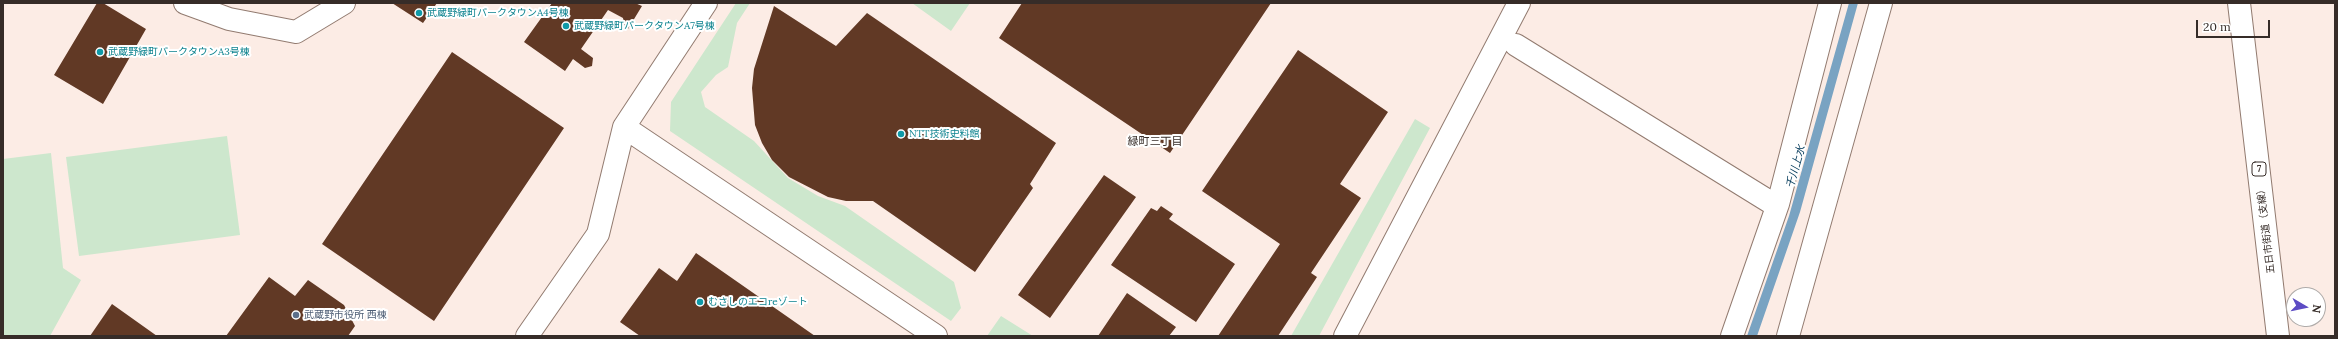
<!DOCTYPE html>
<html>
<head>
<meta charset="utf-8">
<style>
  body { margin:0 }
  #map { position:relative; width:2338px; height:339px; overflow:hidden; background:#fcece5; font-family:Lora,serif }
  canvas { display:block }
  .frame { position:absolute; inset:0; border:4px solid #362c28; pointer-events:none }
  .north { position:absolute; left:2286px; top:287px; width:40px; height:40px; box-sizing:border-box; background:#fff; border:1px solid #afaba9; border-radius:50%; rotate:99deg; font-size:11px; font-weight:700; line-height:16px; text-align:center; color:#362c28 }
  .north::after { content:''; display:block; margin:auto; width:14px; height:18px; background:#5d4cc4; clip-path:polygon(50% 0,100% 100%,50% 72%,0 100%) }
  .scale { position:absolute; left:2196px; top:20px; width:74px; height:18px; box-sizing:border-box; border:2px solid #362c28; border-top:0; padding-left:5px; font-size:12px; line-height:14px; white-space:nowrap; color:#362c28; -webkit-text-stroke:3px #fff; paint-order:stroke }
</style>
</head>
<body>
<div id="map">
<canvas width="2338" height="339"></canvas>
<div class="frame"></div>
<div class="north">N</div>
<div class="scale">20 m</div>
</div>
<script>
const ctx = document.querySelector('canvas').getContext('2d');
ctx.lineJoin = 'round';
function fillPath(path, color) {
  ctx.fillStyle = color;
  ctx.fill(path, 'evenodd');
}
function poly(rows) {
  const path = new Path2D();
  for (const r of rows) {
    path.moveTo(r[0], r[1]);
    for (let i = 2; i < r.length; i += 2) path.lineTo(r[i], r[i + 1]);
  }
  return path;
}
function strokePath(path, color, width, dash) {
  ctx.strokeStyle = color;
  ctx.lineWidth = width;
  ctx.lineCap = dash ? 'butt' : 'round';
  ctx.setLineDash(dash || []);
  ctx.stroke(path);
}
function write(font, color, halo, rows, align = 'center') {
  ctx.font = font + ' Lora,"Noto Sans JP",serif';
  ctx.lineWidth = 4;
  ctx.setLineDash([]);
  ctx.textBaseline = 'middle';
  ctx.strokeStyle = halo;
  ctx.fillStyle = color;
  for (const [text, x, y, turn = 0] of rows) {
    ctx.save();
    ctx.translate(x, y);
    ctx.rotate((+turn || 0) * Math.PI / 180);
    ctx.textAlign = isNaN(turn) ? turn : align;
    if (halo) ctx.strokeText(text, 0, 0);
    ctx.fillText(text, 0, 0);
    ctx.restore();
  }
}
const green = poly([
  [736,3,750,3,737,23,728,67,716,75,701,92,705,107,754,141,788,178,818,196,845,206,954,282,961,308,951,321,670,131,671,102],
  [912,3,970,3,951,31],
  [1415,119,1430,128,1319,336,1291,336],
  [227,136,240,235,79,256,66,157],
  [51,153,63,268,81,280,50,336,3,336,3,159],
  [1001,316,1033,336,987,336]
]);
const water = poly([
  [1849,3,1858,3,1800,212,1757,336,1747,336,1789,216]
]);
const building = poly([
  [97,3,103,3,146,29,103,104,54,75],
  [392,3,437,3,423,23],
  [552,3,635,3,642,6,628,29,624,26,623,18,608,10,581,49,593,58,592,66,585,68,573,59,565,71,524,42],
  [1022,3,1271,3,1170,153,999,38],
  [774,6,836,46,867,13,1056,143,1030,184,1033,188,975,272,873,201,846,201,828,197,789,177,772,160,762,143,755,125,752,88,754,69],
  [1298,50,1388,112,1340,184,1361,198,1311,273,1317,277,1278,336,1218,336,1280,244,1202,191],
  [452,52,564,128,434,321,322,244],
  [1104,175,1136,197,1050,318,1018,295],
  [1161,206,1173,214,1169,219,1235,264,1196,322,1111,265,1151,208,1157,211],
  [696,253,815,336,640,336,620,322,659,268,677,281],
  [269,277,295,296,308,280,344,305,355,326,348,336,226,336],
  [1127,293,1176,327,1169,336,1098,336],
  [112,304,157,336,90,336]
]);
const minor = poly([
  [185,3,229,19,296,32,344,3],
  [1516,45,1770,202,1778,204],
  [624,127,936,336],
  [527,336,598,234,624,127,706,3],
  [1345,336,1519,3],
  [1732,336,1778,204,1830,3],
  [1788,336,1881,3]
]);
const major = poly([
  [2239,3,2278,336]
]);
const markers = [
  [419,13,4,"#0f9aa8"],
  [566,26,4,"#0f9aa8"],
  [100,52,4,"#0f9aa8"],
  [901,134,4,"#0f9aa8"],
  [700,302,4,"#0f9aa8"],
  [296,315,4,"#5c6f8a"]
];
const shields = [
  [2259,169,14]
];
const shieldNames = [
  ["7",2259,169]
];
const cultureNames = [
  ["武蔵野緑町パークタウンA4号棟",427,13],
  ["武蔵野緑町パークタウンA7号棟",574,26],
  ["武蔵野緑町パークタウンA3号棟",108,52],
  ["NTT技術史料館",909,134],
  ["むさしのエコreゾート",708,302]
];
const streetNames = [
  ["五日市街道（支線）",2266,229,-97]
];
const serviceNames = [
  ["武蔵野市役所 西棟",304,315]
];
const neighbourhoodNames = [
  ["緑町三丁目",1155,142]
];
const waterNames = [
  ["千川上水",1796,167,-74]
];
fillPath(green, '#cde7cd');
fillPath(water, '#79a3c2');
fillPath(building, '#613925');
strokePath(minor, '#927b70', 24);
strokePath(major, '#927b70', 24);
strokePath(minor, '#fff', 22);
strokePath(major, '#fff', 22);
for (const [x, y, r, color] of markers) {
  const dot = new Path2D();
  dot.arc(x, y, r, 0, 2 * Math.PI);
  ctx.fillStyle = color;
  ctx.fill(dot);
  strokePath(dot, '#fff', 1.5);
}
for (const [x, y, w] of shields) {
  const box = new Path2D();
  box.roundRect(x - w / 2, y - 7, w, 14, 3);
  ctx.fillStyle = '#fff';
  ctx.fill(box);
  strokePath(box, '#362c28', 1);
}
write('bold 9px', '#362c28', null, shieldNames);
write('10px', '#0d838f', '#fff', cultureNames, 'left');
write('10px', '#362c28', '#fff', streetNames);
write('10px', '#4e5e75', '#fff', serviceNames, 'left');
write('11px', '#362c28', '#fff', neighbourhoodNames);
write('italic 11px', '#053b5b', '#fff', waterNames);
</script>
</body>
</html>
